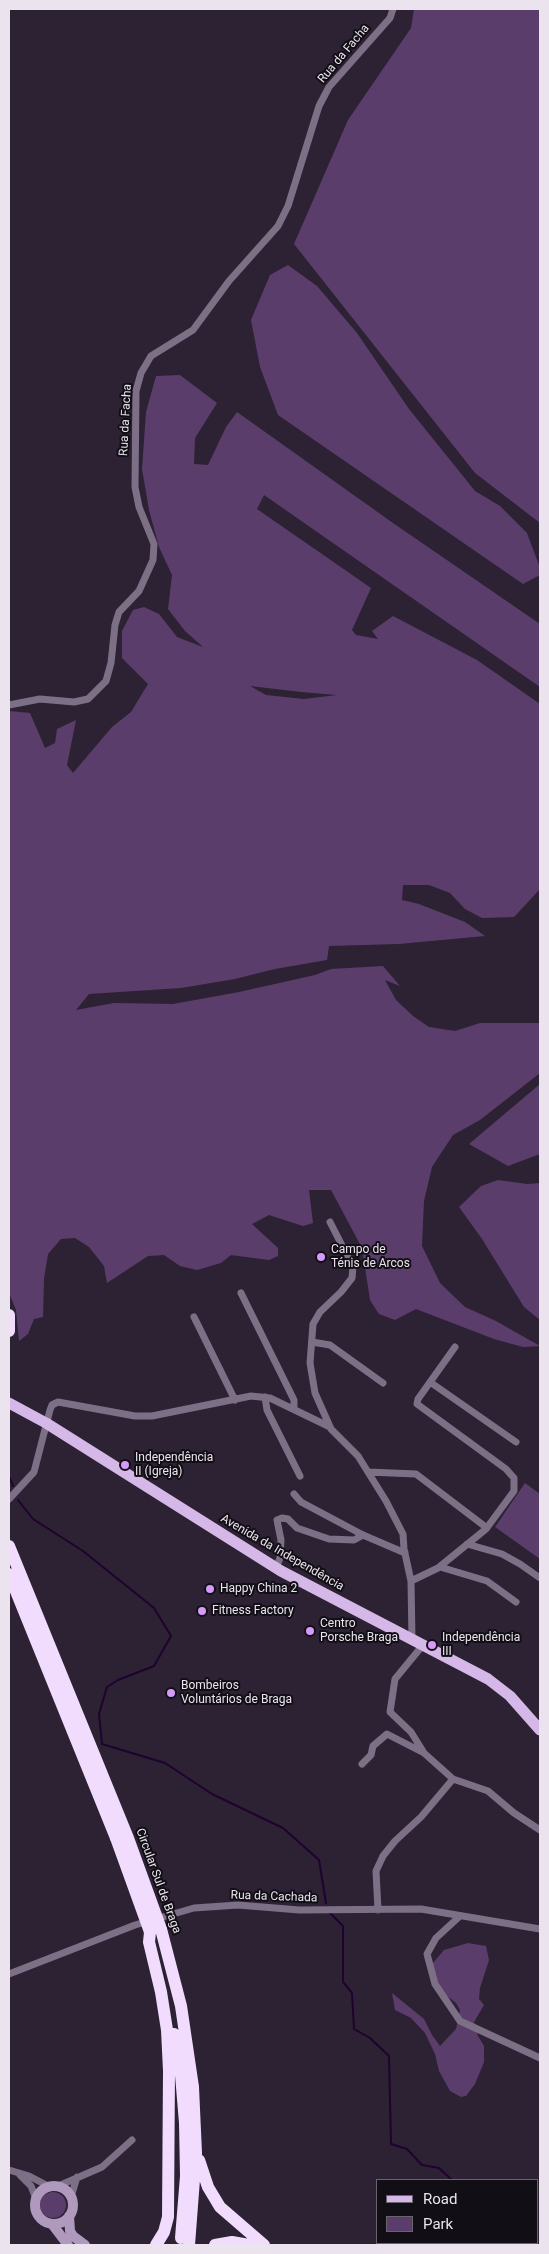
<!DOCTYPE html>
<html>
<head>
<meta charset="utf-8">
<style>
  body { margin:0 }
  #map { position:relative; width:549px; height:2254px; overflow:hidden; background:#2c2233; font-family:Roboto,sans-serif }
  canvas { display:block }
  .frame { position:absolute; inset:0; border:10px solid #ebe4ef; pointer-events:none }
  .legend { position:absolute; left:376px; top:2179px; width:162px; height:65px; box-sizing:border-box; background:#120e15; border:1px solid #69646c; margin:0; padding:6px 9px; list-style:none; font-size:15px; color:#ebe4ef }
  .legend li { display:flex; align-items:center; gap:10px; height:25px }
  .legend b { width:25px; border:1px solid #69646c }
</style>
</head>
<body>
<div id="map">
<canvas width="549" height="2254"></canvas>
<div class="frame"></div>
<ul class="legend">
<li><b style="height:6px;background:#d5b8e8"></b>Road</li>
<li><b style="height:14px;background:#5b3d6c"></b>Park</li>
</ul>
</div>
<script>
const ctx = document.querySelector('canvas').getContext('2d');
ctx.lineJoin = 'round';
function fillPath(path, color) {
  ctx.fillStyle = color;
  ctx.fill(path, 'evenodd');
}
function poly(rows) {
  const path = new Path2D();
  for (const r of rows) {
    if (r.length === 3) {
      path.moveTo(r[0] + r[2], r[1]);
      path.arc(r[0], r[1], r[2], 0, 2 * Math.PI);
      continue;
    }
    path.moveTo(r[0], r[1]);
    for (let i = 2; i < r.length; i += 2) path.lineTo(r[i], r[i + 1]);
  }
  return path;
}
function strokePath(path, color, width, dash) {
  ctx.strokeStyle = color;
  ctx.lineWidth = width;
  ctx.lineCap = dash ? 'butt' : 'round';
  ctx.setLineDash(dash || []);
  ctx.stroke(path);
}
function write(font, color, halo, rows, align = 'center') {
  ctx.font = font + ' Roboto,sans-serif';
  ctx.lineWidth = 4;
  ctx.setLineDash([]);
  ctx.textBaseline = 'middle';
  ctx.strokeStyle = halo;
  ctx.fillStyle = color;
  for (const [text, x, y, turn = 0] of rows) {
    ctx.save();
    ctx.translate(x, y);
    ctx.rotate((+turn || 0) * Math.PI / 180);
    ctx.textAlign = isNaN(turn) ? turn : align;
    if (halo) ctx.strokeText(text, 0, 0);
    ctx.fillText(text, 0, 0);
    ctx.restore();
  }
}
const green = poly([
  [414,9,540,9,540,523,475,473,294,244,348,120,411,28],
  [288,265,317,286,357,333,409,409,475,491,500,506,527,533,540,568,540,575,523,584,278,415,260,367,251,320,270,275],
  [180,375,217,403,195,438,194,464,208,465,226,427,237,412,393,523,540,624,540,687,264,495,257,509,371,588,352,630,356,635,378,639,372,631,393,616,477,660,540,704,540,889,514,917,482,918,465,909,450,893,429,885,403,885,402,900,419,904,465,922,485,936,399,944,329,946,327,960,275,969,235,979,181,988,89,994,76,1010,114,1003,173,1004,239,992,315,975,331,969,383,966,400,986,385,980,396,1000,413,1016,429,1027,455,1031,480,1023,540,1023,540,1073,480,1120,453,1135,432,1167,424,1201,422,1246,440,1283,465,1307,496,1321,540,1346,523,1347,494,1339,416,1309,395,1320,379,1314,370,1300,362,1248,331,1190,309,1190,313,1223,303,1226,269,1215,252,1224,278,1248,278,1256,269,1260,231,1255,221,1263,197,1270,180,1266,164,1255,148,1256,107,1283,104,1266,89,1247,75,1238,61,1239,48,1254,44,1279,43,1317,34,1319,28,1334,19,1341,16,1310,9,1293,9,711,30,713,45,748,55,743,57,729,76,720,67,765,73,773,112,727,131,712,148,684,122,658,122,631,133,610,144,607,159,614,177,637,203,647,185,631,168,609,172,575,159,547,149,510,142,469,146,412,156,376],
  [250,686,301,692,337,695,304,699,266,695],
  [540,1084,540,1154,508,1166,469,1144],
  [498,1180,527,1184,540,1183,540,1320,524,1307,482,1239,459,1207,481,1186],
  [525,1483,540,1494,540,1559,495,1527],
  [468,1943,486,1946,489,1960,480,1988,479,1999,484,2005,474,2022,478,2036,484,2046,484,2062,475,2084,466,2096,461,2097,450,2091,439,2071,435,2054,425,2033,411,2018,395,2010,392,1993,424,2019,432,2035,440,2046,456,2029,460,2010,456,2003,434,1986,428,1969,444,1950],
  [53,2205,13]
]);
const stream = poly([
  [9,1476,13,1486],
  [18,1500,33,1519,83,1551,154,1608,171,1636,154,1666,118,1680,107,1687,99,1714,102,1744,165,1763,212,1794,283,1828,319,1860,326,1903],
  [329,1912,343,1926,343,1982,352,1993,354,2029,370,2038,389,2056,391,2144,407,2149,422,2165,439,2168,452,2180],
  [495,2245,495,2243]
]);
const minor = poly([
  [9,705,40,699,74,702,88,699,106,681,111,663,115,625,119,612,139,591,153,560,154,544,139,507,135,487,136,391,141,373,151,356,193,330,229,281,278,226,288,206,319,106,329,87,390,18,393,9],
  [330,1222,353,1267,352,1278,341,1292,320,1312,313,1324,310,1363,315,1393,331,1429,358,1456,386,1501,403,1534,404,1549,411,1581,412,1639],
  [241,1293,294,1400,294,1408],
  [194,1317,235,1400],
  [312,1342,330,1345,383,1383],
  [430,1382,516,1442],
  [265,1397,267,1410,300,1476],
  [368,1472,416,1474,487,1528],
  [294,1494,301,1502,363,1535,405,1553],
  [9,1499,34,1472,50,1410,52,1405,58,1402,135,1416,152,1416,251,1396,270,1398,330,1427],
  [467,1544,502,1554,520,1564,540,1578],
  [440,1567,487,1581,516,1602],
  [276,1568,280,1558,281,1540,277,1520,282,1518,288,1519,297,1528,329,1539,354,1540,363,1535],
  [411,1581,438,1568,486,1529,514,1491,514,1478,506,1469,417,1404,418,1399,455,1347],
  [423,1645,395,1679,390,1712,411,1732,424,1753,453,1779,488,1791,514,1813,540,1830],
  [362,1764,371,1755,373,1746,387,1734,424,1753],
  [378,1910,376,1871,383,1856,395,1841,421,1817,453,1779],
  [460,1916,436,1938,427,1954,435,1984,460,2021,540,2058],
  [9,1974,135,1925,194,1908,238,1905,299,1910,421,1909,540,1929],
  [9,2170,29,2176,50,2187],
  [20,2175,31,2186,36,2199],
  [56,2187,102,2167,132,2140],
  [71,2197,77,2177]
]);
const secondary = poly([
  [54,2205,19],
  [69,2216,70,2231,73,2236,85,2245],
  [52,2224,68,2245]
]);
const primary = poly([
  [9,1403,46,1423,281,1571,488,1679,510,1696,540,1730]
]);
const motorway = poly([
  [9,1315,9,1331],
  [9,1574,116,1838],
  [161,1929,181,2006,193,2087,196,2153,189,2245],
  [150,1932,149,1942,161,1992,167,2030,169,2071,168,2217,164,2232,156,2245],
  [174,2034,181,2075,185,2123,186,2176,181,2238],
  [199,2160,208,2187,220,2207,264,2245],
  [215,2245,232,2242,249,2245]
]);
const motorwayBridge = poly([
  [9,1546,128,1838,161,1929],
  [116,1838,150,1932]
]);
const markers = [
  [321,1257,5,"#d69bfa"],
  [125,1465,5,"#d69bfa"],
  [210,1589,5,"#d69bfa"],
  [202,1611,5,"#d69bfa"],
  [310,1631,5,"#d69bfa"],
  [432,1645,5,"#d69bfa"],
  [171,1693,5,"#d69bfa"]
];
const streetNames = [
  ["Rua da Facha",344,54,-50],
  ["Rua da Facha",126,420,-87],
  ["Avenida da Independência",282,1553,30],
  ["Circular Sul de Braga",158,1881,70],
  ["Rua da Cachada",274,1897,2]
];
const poiNames = [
  ["Campo de",331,1250],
  ["Ténis de Arcos",331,1264],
  ["Independência",135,1458],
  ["II (Igreja)",135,1472],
  ["Happy China 2",220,1589],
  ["Fitness Factory",212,1611],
  ["Centro",320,1624],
  ["Porsche Braga",320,1638],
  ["Independência",442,1638],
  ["III",442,1652],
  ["Bombeiros",181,1686],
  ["Voluntários de Braga",181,1700]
];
fillPath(green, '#5b3d6c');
strokePath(stream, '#1f022e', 2);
strokePath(minor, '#7d7086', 7);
strokePath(secondary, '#af99bd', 10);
strokePath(primary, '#d5b8e8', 11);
strokePath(motorway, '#f1dcfe', 12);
strokePath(motorwayBridge, '#f1dcfe', 12);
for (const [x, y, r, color] of markers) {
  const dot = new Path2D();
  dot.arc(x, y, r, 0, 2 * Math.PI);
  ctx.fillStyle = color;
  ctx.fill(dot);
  strokePath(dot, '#120e15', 2);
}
write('12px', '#ebe4ef', '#120e15', streetNames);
write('12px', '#ebe4ef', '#120e15', poiNames, 'left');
</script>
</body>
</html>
